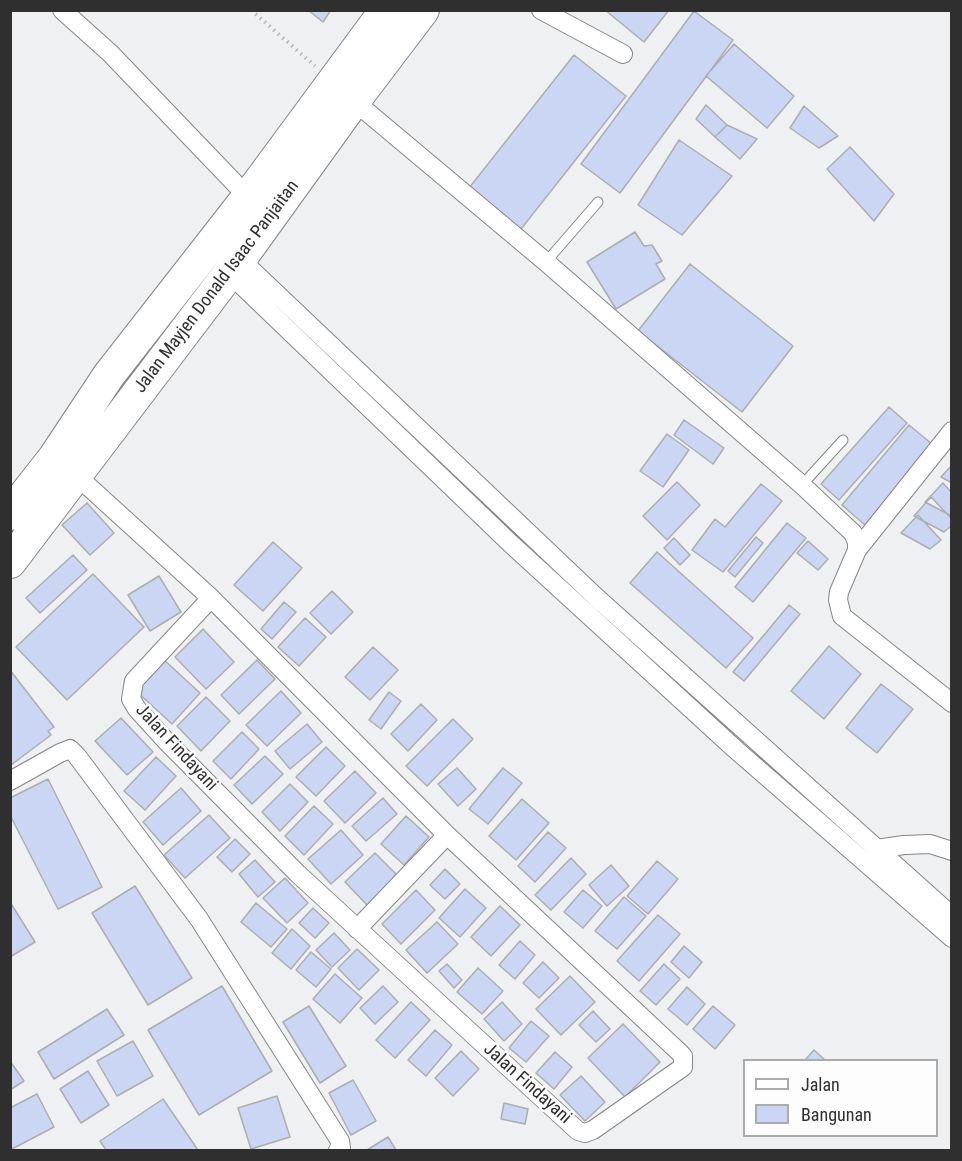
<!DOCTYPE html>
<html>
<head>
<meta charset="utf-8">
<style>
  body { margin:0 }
  #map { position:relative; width:962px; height:1161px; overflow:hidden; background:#eff0f1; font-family:"Roboto Condensed",sans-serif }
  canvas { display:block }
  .frame { position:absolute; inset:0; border:12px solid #2f2f30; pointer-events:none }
  .legend { position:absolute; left:743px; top:1059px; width:195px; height:78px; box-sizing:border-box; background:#fdfdfe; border:2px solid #ababac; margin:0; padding:8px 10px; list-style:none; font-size:18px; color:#2f2f30 }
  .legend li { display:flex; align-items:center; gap:12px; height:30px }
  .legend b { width:30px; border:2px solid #ababac }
</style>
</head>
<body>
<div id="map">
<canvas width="962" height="1161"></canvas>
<div class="frame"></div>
<ul class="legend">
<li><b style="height:8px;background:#fff"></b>Jalan</li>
<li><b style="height:16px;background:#cbd6f4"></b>Bangunan</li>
</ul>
</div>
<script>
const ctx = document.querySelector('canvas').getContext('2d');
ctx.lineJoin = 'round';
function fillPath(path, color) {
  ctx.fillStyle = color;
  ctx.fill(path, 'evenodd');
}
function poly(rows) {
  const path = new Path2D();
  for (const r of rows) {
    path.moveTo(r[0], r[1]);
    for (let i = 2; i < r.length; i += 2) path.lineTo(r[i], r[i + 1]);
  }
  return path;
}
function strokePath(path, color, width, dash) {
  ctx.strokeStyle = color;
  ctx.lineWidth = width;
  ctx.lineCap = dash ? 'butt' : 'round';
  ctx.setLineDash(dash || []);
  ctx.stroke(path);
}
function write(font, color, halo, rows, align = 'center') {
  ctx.font = font + ' "Roboto Condensed",sans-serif';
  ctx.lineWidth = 5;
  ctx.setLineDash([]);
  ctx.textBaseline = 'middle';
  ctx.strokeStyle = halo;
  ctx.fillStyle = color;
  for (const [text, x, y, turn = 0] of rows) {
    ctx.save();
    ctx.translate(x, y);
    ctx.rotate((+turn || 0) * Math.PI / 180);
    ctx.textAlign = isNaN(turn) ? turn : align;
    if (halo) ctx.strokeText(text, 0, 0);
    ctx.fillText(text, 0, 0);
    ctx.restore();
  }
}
const building = poly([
  [308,10,331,10,323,22,308,10],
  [605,10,669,10,644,42,605,10],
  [694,11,733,40,620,193,581,164,694,11],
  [734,44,794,96,767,128,706,76,734,44],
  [574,55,626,96,521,229,469,188,574,55],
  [706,105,727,125,715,137,696,119,706,105],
  [804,106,838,136,819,148,790,128,804,106],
  [727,125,757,139,740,159,715,137,727,125],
  [679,140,732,176,682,235,638,205,679,140],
  [850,147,894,194,874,221,827,169,850,147],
  [635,232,644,246,652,245,662,261,656,264,665,279,616,309,587,262,635,232],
  [690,264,793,346,742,412,638,331,690,264],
  [889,407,907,423,839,500,821,484,889,407],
  [684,420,724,448,713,464,674,435,684,420],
  [909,425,932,444,865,525,842,505,909,425],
  [667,434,689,450,663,487,640,471,667,434],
  [952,465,952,483,941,477,952,465],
  [677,482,700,505,667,540,643,516,677,482],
  [943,483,952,493,952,516,925,502,943,483],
  [761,484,782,501,723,572,692,550,715,519,725,527,761,484],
  [931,497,952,519,952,525,944,532,914,516,931,497],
  [87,503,114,533,90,555,62,525,87,503],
  [918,515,941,540,930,549,901,533,918,515],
  [787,523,806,538,753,602,735,587,787,523],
  [756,537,763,543,735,577,728,571,756,537],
  [674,538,690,555,680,565,664,548,674,538],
  [808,541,828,559,818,570,797,553,808,541],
  [273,542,302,568,263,611,234,585,273,542],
  [657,552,753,638,726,668,630,583,657,552],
  [73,555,87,570,40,613,26,598,73,555],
  [93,574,144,627,67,700,16,647,93,574],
  [159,576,181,612,150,631,128,595,159,576],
  [332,591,353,612,331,634,310,613,332,591],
  [284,602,296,612,272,639,261,629,284,602],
  [789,605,800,614,744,681,733,672,789,605],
  [305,618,326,637,299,666,278,647,305,618],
  [203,629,234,662,206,689,175,657,203,629],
  [829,646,861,674,824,719,791,691,829,646],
  [373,647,398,670,370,700,345,677,373,647],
  [163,659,200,693,172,724,135,690,163,659],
  [257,660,275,679,239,714,221,695,257,660],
  [10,670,54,727,48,731,51,735,11,765,10,670],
  [881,684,913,709,877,753,846,728,881,684],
  [281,691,301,713,267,746,246,725,281,691],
  [389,692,401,701,381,729,369,720,389,692],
  [206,697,230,721,201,751,177,726,206,697],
  [421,704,437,720,408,751,391,734,421,704],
  [121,718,153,752,127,775,95,741,121,718],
  [453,719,473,739,427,786,406,766,453,719],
  [307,724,322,742,290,769,275,751,307,724],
  [242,732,259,749,231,779,213,761,242,732],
  [326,747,345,766,316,796,296,777,326,747],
  [265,756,283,774,252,804,234,785,265,756],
  [156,757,176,776,145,810,124,791,156,757],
  [457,768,476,789,458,806,438,784,457,768],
  [503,768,522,783,488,824,469,809,503,768],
  [355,771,376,793,345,823,324,801,355,771],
  [48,779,102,887,58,909,10,815,10,798,48,779],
  [290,784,308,802,280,831,262,812,290,784],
  [181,788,201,811,163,845,143,822,181,788],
  [383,798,397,814,366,841,352,826,383,798],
  [522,799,549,823,516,860,489,836,522,799],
  [314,806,333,824,304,855,285,836,314,806],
  [209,815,230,838,185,878,164,855,209,815],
  [406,816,429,837,404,865,381,844,406,816],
  [341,830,363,855,331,884,308,859,341,830],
  [548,832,566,848,535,882,518,866,548,832],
  [235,839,250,854,232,872,217,857,235,839],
  [375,853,398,876,368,906,345,882,375,853],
  [571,858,586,874,551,910,535,895,571,858],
  [255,860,275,882,258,897,239,874,255,860],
  [657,861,678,879,648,914,627,896,657,861],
  [611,865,629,886,607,906,589,885,611,865],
  [445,869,460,884,445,899,430,885,445,869],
  [285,878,308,903,287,923,263,898,285,878],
  [135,886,192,978,148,1005,92,913,135,886],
  [465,889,486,908,460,937,439,918,465,889],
  [416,890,435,910,401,944,382,924,416,890],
  [583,890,602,906,583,928,564,912,583,890],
  [624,897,646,916,617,949,595,931,624,897],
  [10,902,35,942,10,957,10,902],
  [256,903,287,929,271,947,241,922,256,903],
  [500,906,520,925,491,956,471,937,500,906],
  [313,908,329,923,315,938,299,923,313,908],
  [658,915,680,934,639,981,617,961,658,915],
  [437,922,458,944,427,973,406,950,437,922],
  [292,929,310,946,291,969,272,953,292,929],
  [334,933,350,950,332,967,316,950,334,933],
  [520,941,535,955,515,979,499,965,520,941],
  [684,946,702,962,689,978,671,962,684,946],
  [357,949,379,970,359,990,338,968,357,949],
  [311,952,331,969,316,987,296,970,311,952],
  [543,962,559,978,539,998,523,983,543,962],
  [447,964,462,980,454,988,439,971,447,964],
  [664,964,680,979,656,1005,640,991,664,964],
  [478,968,503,991,482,1014,457,992,478,968],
  [335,974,362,998,340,1023,313,999,335,974],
  [570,976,595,1002,561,1035,536,1009,570,976],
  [222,986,272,1071,199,1115,148,1030,222,986],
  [383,986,398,1002,375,1024,360,1008,383,986],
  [687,987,705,1004,687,1025,668,1009,687,987],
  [411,1002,430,1020,395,1058,376,1040,411,1002],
  [502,1002,522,1024,504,1041,484,1019,502,1002],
  [309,1006,346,1066,320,1083,283,1022,309,1006],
  [713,1006,735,1025,715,1049,693,1029,713,1006],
  [107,1009,124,1035,54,1079,38,1052,107,1009],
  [593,1011,610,1029,596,1042,579,1025,593,1011],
  [531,1021,549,1036,526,1062,509,1048,531,1021],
  [623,1024,660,1062,625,1097,588,1058,623,1024],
  [435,1030,452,1045,426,1076,408,1060,435,1030],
  [133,1041,153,1076,117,1096,97,1061,133,1041],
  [814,1050,825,1060,805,1060,814,1050],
  [461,1051,479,1069,453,1096,435,1078,461,1051],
  [555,1052,572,1067,554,1089,536,1073,555,1052],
  [10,1061,24,1081,10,1090,10,1061],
  [88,1071,109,1105,81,1123,60,1089,88,1071],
  [581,1076,605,1102,585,1121,560,1095,581,1076],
  [353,1080,376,1121,351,1135,329,1093,353,1080],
  [37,1094,54,1127,10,1150,10,1108,37,1094],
  [277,1096,290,1137,251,1149,238,1108,277,1096],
  [163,1099,198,1150,106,1150,100,1141,163,1099],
  [504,1103,528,1109,525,1124,501,1119,504,1103],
  [388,1137,396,1150,367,1150,388,1137]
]);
const path = poly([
  [251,10,315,66]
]);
const lane = poly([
  [546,262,598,202],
  [802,485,843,440]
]);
const street = poly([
  [62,10,110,53,248,197],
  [541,10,623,54],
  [354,101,546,262,802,485,853,533,857,542,857,550,839,592,838,600,842,616,952,703],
  [240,259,597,598,952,916],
  [229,273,510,543,735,749,952,938],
  [77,476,211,598,447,835,678,1051,683,1056,683,1067,593,1130,585,1133,578,1131,298,874,167,742,137,709,131,699,134,681,211,598],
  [857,550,952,431],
  [10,781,60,753,70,749,77,756,199,919,340,1141,341,1148,338,1150],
  [876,849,904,845,930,844,952,851],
  [357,929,447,835]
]);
const highway = poly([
  [10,514,54,458,109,375,248,197,386,10],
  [10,562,246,251,354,101,423,10]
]);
const streetNames = [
  ["Jalan Mayjen Donald Isaac Panjaitan",217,287,-53],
  ["Jalan Findayani",176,748,47],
  ["Jalan Findayani",527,1084,42]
];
fillPath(building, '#cbd6f4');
strokePath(building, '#acadae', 1.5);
strokePath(lane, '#848586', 11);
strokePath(street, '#848586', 20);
strokePath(highway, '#848586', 34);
strokePath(path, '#b4b5b6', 4, [1.5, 4.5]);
strokePath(lane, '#fff', 9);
strokePath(street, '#fff', 18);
strokePath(highway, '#fff', 32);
write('18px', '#2f2f30', '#fdfdfe', streetNames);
</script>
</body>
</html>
